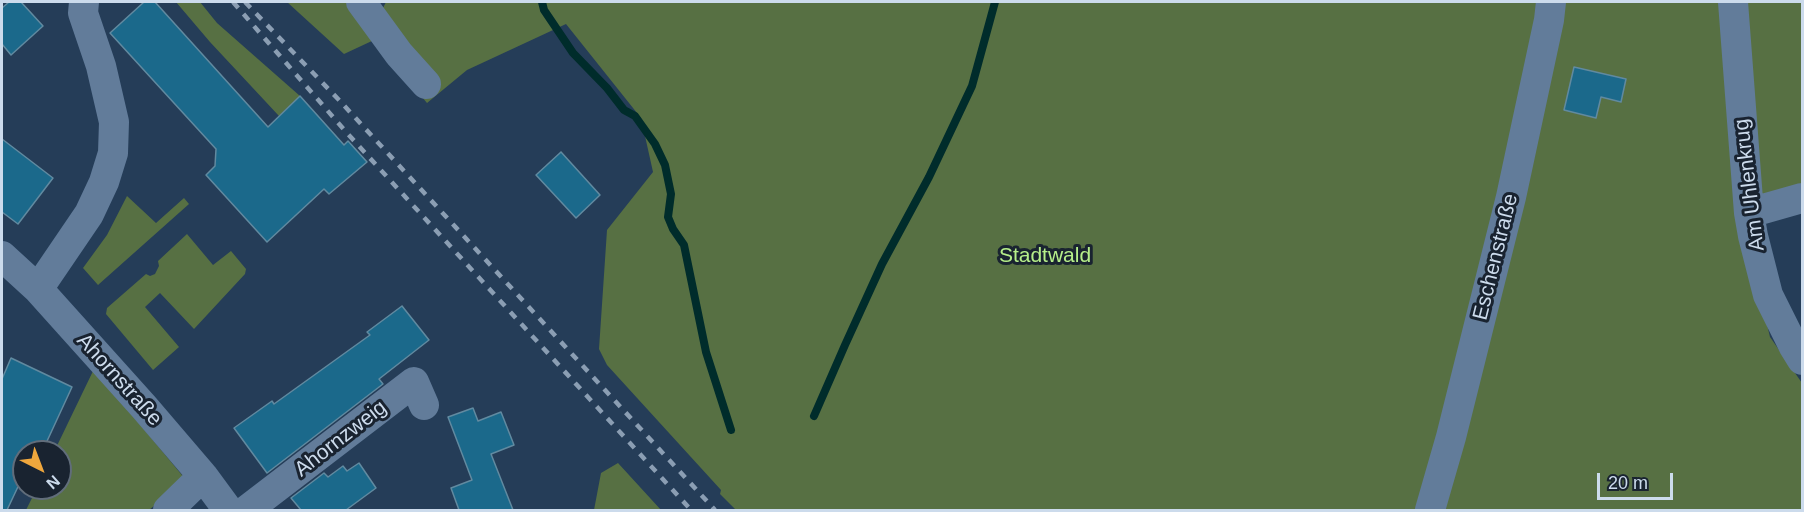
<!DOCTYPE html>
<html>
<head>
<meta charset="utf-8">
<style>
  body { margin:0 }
  #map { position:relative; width:1804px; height:512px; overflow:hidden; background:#253d58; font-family:Arial,sans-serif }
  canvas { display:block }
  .frame { position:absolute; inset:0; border:3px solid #ccdbec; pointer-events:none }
  .north { position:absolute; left:12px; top:440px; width:60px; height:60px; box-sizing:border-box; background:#192330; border:2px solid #616d7b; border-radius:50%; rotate:138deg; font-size:16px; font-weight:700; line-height:24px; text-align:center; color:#ccdbec }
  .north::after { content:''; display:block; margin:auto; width:21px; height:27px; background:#efa73d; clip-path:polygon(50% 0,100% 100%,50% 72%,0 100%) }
  .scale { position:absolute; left:1597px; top:473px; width:76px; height:27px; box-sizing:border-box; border:3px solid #ccdbec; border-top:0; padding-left:8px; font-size:18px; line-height:21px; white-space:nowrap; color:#ccdbec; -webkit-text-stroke:4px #192330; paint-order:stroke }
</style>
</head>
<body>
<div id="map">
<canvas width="1804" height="512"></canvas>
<div class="frame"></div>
<div class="north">N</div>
<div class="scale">20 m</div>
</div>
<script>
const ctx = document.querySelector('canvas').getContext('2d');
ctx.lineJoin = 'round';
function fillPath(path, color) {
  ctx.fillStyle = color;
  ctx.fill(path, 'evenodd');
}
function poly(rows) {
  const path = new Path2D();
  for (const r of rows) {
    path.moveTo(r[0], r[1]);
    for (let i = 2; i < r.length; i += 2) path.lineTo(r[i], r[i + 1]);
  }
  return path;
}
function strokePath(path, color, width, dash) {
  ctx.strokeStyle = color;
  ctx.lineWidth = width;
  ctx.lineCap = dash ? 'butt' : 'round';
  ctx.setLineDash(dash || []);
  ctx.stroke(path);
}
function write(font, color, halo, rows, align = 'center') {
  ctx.font = font + ' Arial,sans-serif';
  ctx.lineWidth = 6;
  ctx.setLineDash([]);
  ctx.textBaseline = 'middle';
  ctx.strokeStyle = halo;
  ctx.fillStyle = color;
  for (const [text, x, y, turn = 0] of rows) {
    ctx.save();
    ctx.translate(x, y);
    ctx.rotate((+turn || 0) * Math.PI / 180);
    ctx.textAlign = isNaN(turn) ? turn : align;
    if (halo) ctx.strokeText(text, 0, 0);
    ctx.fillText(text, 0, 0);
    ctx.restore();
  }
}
const green = poly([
  [176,2,200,2,217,23,300,96,279,116,210,42],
  [287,2,369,2,381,12,386,2,1802,2,1802,195,1740,211,1770,337,1802,383,1802,510,736,510,720,494,721,490,607,365,599,349,607,230,653,172,641,118,566,24,467,70,427,103,374,40,344,54],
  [127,196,156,223,184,198,189,204,98,285,83,268,107,235],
  [187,234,213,265,231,251,246,269,245,274,194,329,160,293,145,307,179,347,153,370,106,314,107,308,146,274,150,276,155,274,159,266,158,261],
  [94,369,186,480,149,510,26,510,37,488,60,488,60,452,54,452],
  [618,463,661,510,594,510,601,473]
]);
const stream = poly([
  [542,2,544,10,573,53,607,88,624,110,635,116,655,144,665,165,671,194,668,217,673,229,684,245,706,352,731,430],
  [814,416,845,345,882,264,929,177,972,86,995,2]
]);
const building = poly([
  [9,2,21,2,43,26,11,55,2,44,2,8,9,2],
  [144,2,155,2,268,127,300,96,344,145,348,141,367,162,329,194,324,189,267,242,206,175,215,166,216,149,110,33,144,2],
  [1574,67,1626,79,1621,102,1601,97,1596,118,1564,110,1574,67],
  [2,139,53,178,18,224,2,212,2,139],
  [561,152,600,195,576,218,536,175,561,152],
  [402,306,429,340,379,379,383,384,267,473,234,428,272,401,274,404,370,335,367,332,402,306],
  [11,358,72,387,42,452,24,452,24,474,7,510,2,510,2,379,11,358],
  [473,408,478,421,501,412,514,445,491,454,513,510,459,510,451,488,472,480,448,417,473,408],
  [359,463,376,488,346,510,301,510,291,498,324,473,328,477,343,466,347,471,359,463]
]);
const minor = poly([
  [361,2,399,54,426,84],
  [1733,2,1749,213,1753,236,1768,295,1794,347,1802,360],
  [1749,213,1802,198],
  [2,256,38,289,144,407,203,476,228,510],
  [38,289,89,214,104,182,113,153,114,122,101,66,83,13,84,2],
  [168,510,203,476],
  [247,510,414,382,424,405],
  [1430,510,1451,437,1511,197,1549,20,1551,2]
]);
const rail = poly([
  [233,2,347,133,691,510],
  [245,2,339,100,715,510]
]);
const streetNames = [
  ["Am Uhlenkrug",1750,185,-97],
  ["Eschenstraße",1496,257,-76],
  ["Ahornstraße",119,380,48],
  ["Ahornzweig",341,439,-38]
];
const parkNames = [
  ["Stadtwald",1045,256]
];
fillPath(green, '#577043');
strokePath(stream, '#002c2b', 8);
fillPath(building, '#1b698b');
strokePath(building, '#618aa0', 1.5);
strokePath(minor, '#627c9a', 30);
strokePath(rail, '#8b9eb3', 4.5, [8, 8]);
write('21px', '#ccdbec', '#192330', streetNames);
write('21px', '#b6ef8a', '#192330', parkNames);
</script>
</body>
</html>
